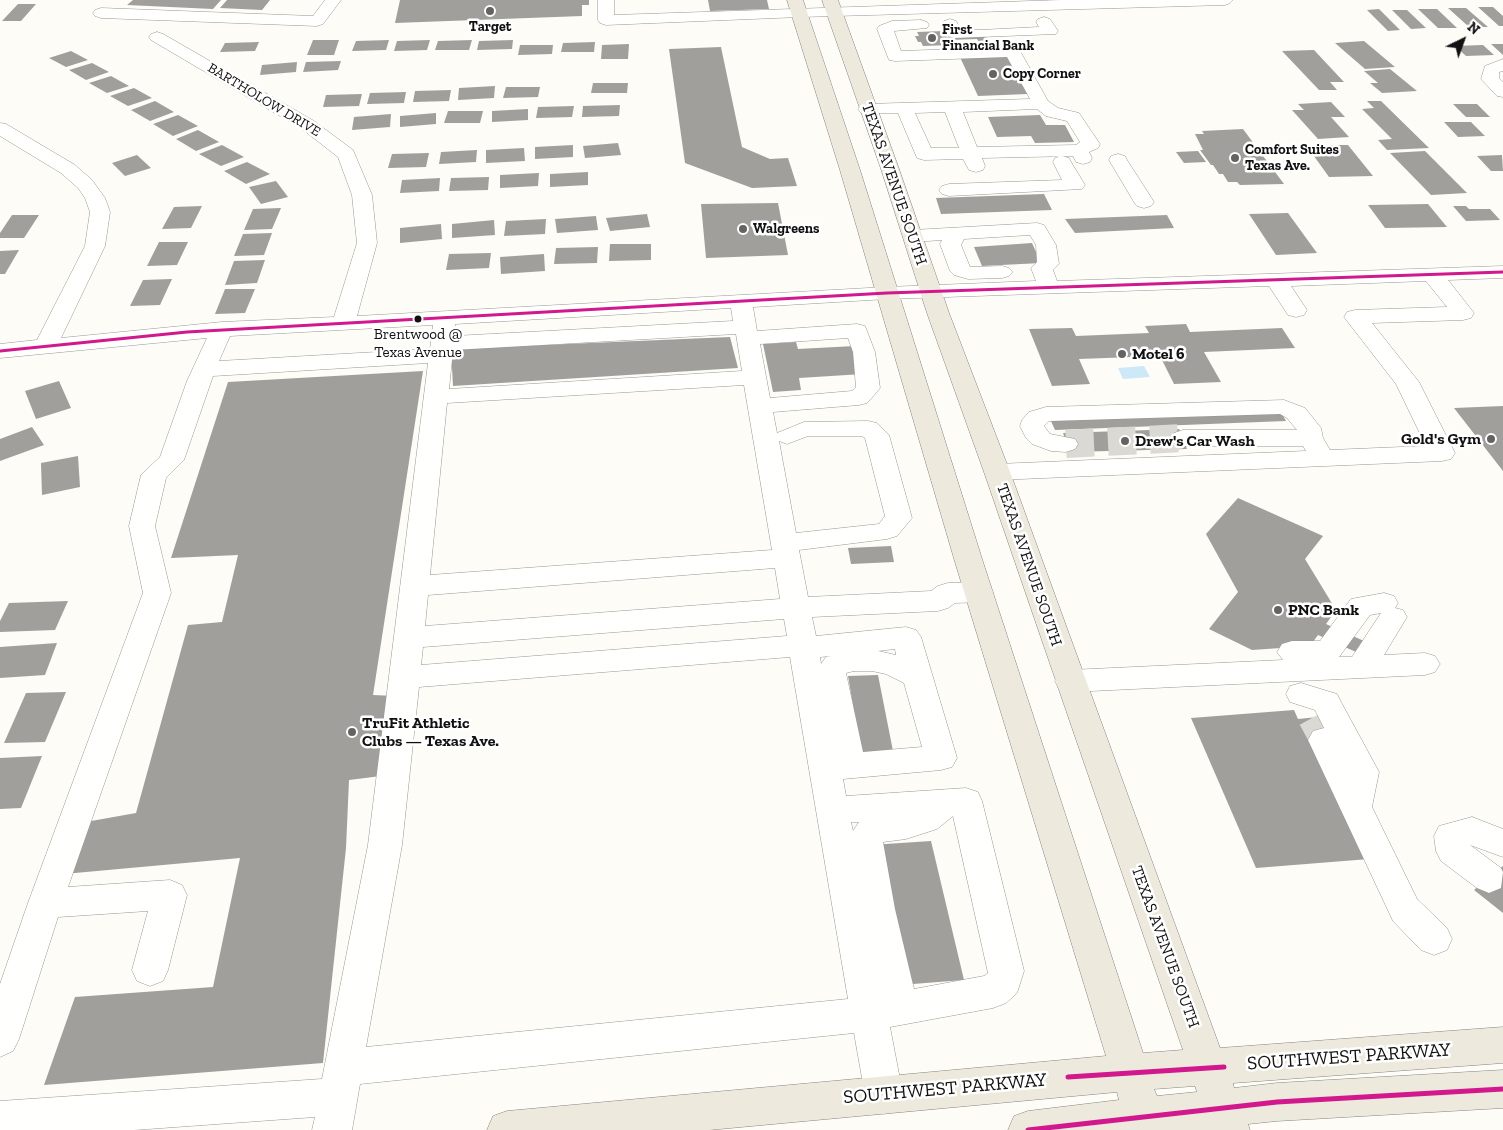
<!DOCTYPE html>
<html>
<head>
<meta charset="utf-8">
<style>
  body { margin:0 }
  #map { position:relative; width:1503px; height:1130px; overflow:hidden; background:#fdfcf7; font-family:"Zilla Slab",serif }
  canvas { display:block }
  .north { position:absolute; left:1438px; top:15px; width:50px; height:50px; -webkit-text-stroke:4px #fff; paint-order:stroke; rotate:42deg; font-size:14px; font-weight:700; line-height:20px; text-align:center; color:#111 }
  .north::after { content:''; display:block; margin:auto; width:18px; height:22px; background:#111; clip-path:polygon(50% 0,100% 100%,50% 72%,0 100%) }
</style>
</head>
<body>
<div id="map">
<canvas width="1503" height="1130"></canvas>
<div class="north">N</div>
</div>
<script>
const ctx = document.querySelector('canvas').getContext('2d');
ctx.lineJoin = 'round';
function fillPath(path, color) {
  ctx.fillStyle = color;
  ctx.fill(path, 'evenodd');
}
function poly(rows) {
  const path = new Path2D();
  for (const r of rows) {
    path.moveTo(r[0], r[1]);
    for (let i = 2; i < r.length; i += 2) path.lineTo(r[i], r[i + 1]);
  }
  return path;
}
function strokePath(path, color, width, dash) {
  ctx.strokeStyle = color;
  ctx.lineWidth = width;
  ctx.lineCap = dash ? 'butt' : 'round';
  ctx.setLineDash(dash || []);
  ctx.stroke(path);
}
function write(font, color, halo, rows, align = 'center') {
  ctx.font = font + ' "Zilla Slab",serif';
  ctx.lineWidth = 5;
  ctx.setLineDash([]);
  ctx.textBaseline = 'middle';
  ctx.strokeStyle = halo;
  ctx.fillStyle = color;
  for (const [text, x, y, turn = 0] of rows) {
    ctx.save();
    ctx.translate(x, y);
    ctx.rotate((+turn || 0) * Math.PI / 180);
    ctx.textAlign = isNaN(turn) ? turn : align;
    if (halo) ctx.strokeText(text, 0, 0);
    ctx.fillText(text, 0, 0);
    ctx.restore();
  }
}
const water = poly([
  [1144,366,1150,377,1123,379,1118,368]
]);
const building = poly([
  [133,0,221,0,213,9,127,5],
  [227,0,270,0,262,10,220,8],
  [400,0,589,0,589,5,582,5,582,16,395,23],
  [708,0,767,0,769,9,710,11],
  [18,4,36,4,21,21,2,21],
  [1478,7,1493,7,1503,16,1503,26,1499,26],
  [1448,8,1466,8,1488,27,1469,27],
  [1379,9,1400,30,1388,31,1367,10],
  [1418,9,1437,9,1457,28,1438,28],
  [1392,10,1407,10,1426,28,1411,29],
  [972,30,983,30,991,44,980,44,977,39,948,40,950,45,923,46,921,42,918,42,915,36,919,36,917,32,944,31,947,37,976,36],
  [313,40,339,40,334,55,307,55],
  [389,40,386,50,352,51,356,41],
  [430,40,427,50,394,51,397,41],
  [472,40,469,50,435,50,438,41],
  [513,40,512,49,477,50,479,41],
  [1364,41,1395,67,1365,69,1335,43],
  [259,42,255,51,220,52,225,43],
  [595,42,594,52,561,52,563,43],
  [629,44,628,59,601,59,602,45],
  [1491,44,1503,44,1503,55],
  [520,45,553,45,552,54,518,55],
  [1483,45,1494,55,1466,56,1455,46],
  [721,47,742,147,770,159,788,158,797,186,752,188,685,163,669,49],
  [1314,50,1344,82,1330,82,1337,90,1319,90,1282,51],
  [71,51,88,60,66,67,49,58],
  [1006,54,1028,94,978,96,959,55],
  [341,61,338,70,303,72,306,62],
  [297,62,296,72,260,75,262,65],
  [92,63,109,72,86,80,69,70],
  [1390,69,1417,91,1382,93,1370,83,1378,83,1364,71],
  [111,76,129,86,107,93,89,83],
  [593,83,628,83,627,93,591,93],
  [495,86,494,98,458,100,459,88],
  [506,87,540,87,538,97,503,98],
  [134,88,152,98,128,106,110,96],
  [451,90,449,101,413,102,415,91],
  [406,92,404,103,367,104,370,93],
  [362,94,359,106,323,107,326,95],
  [155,101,174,112,150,121,131,110],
  [1367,101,1381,101,1429,148,1387,150,1378,140,1392,139,1362,109,1374,108],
  [1331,102,1345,117,1331,117,1349,137,1318,139,1292,110,1304,110,1298,104],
  [1453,104,1477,104,1490,117,1466,117],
  [620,105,619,116,582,117,583,106],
  [574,106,572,117,536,118,538,107],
  [528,109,528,120,492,122,492,111],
  [448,111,483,111,480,123,444,123],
  [436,113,436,124,400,127,400,116],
  [391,114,390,127,352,130,354,117],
  [178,115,198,126,173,136,153,124],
  [1040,115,1046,125,1065,125,1074,142,1035,143,1031,136,997,137,988,117],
  [1444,122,1471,122,1485,136,1458,137],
  [1243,129,1284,184,1240,185,1237,182,1228,182,1223,174,1219,174,1213,165,1211,165,1200,150,1203,150,1195,134,1204,134,1202,131],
  [198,130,219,142,196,151,176,139],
  [618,143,621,155,585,158,583,146],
  [222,145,244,157,221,166,199,154],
  [573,145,573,157,535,159,535,147],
  [1306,145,1348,145,1373,176,1329,177],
  [524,148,525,161,486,163,486,150],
  [477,150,476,162,439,164,441,152],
  [1198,151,1206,162,1184,163,1176,152],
  [1425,151,1467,193,1431,195,1390,153],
  [429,153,426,167,388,168,392,154],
  [137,155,151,168,125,176,112,163],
  [1502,155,1503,171,1491,171,1477,156],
  [247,162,270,174,246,184,224,171],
  [588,172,588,185,550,187,550,174],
  [539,173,538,186,500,188,500,175],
  [489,177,488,190,449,191,451,178],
  [440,178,439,191,400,193,402,180],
  [276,181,288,197,261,204,249,187],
  [1044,194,1052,210,941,214,936,198],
  [778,203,788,255,706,258,701,204],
  [1428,204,1447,227,1385,228,1368,205],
  [202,206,191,228,162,229,174,207],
  [1453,206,1466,206,1469,209,1490,209,1500,220,1466,221],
  [281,208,272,229,244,230,253,209],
  [1288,213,1317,253,1276,255,1249,214],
  [647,214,650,227,610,231,606,218],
  [12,215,39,215,24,238,0,238,0,233],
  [1167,215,1174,228,1075,233,1065,219],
  [596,216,598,230,557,233,555,219],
  [546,219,545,234,504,236,506,221],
  [494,220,495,235,452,238,452,224],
  [441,224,442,239,400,243,400,228],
  [272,233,264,255,234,256,243,234],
  [159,242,188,242,177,265,147,266],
  [1032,243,1041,263,982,266,974,247],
  [610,244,651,244,651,260,609,261],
  [598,247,597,263,554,264,556,248],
  [19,250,5,274,0,274,0,251],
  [491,253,489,268,446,270,449,254],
  [544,254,545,271,501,274,500,257],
  [265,260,257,283,225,285,234,261],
  [172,279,160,305,130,306,143,280],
  [225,289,255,289,245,313,215,314],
  [1186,324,1190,332,1282,328,1295,348,1204,352,1221,382,1174,384,1160,356,1079,359,1090,384,1052,386,1029,329,1072,328,1076,336,1149,333,1145,326],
  [730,337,738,368,453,386,451,349],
  [796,342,798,349,855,346,863,374,799,378,801,390,773,392,763,344],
  [423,371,373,695,396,696,389,775,349,780,346,848,323,1063,44,1085,75,997,213,987,240,858,64,874,80,823,136,813,188,625,222,622,238,555,171,558,228,382],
  [59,381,71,408,36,419,25,391],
  [1503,406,1503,471,1454,408],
  [1281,412,1286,421,1055,430,1051,421],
  [32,427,44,445,0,461,0,439],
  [1179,429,1187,449,1070,452,1063,433],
  [78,456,80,487,42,495,41,463],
  [1238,498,1323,536,1305,559,1336,610,1326,624,1364,641,1356,652,1318,635,1310,646,1252,650,1209,629,1238,592,1206,534],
  [891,546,894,562,851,564,848,548],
  [68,601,55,630,0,632,0,621,9,603],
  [57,643,45,675,0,678,0,647],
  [878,675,893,751,861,753,848,676],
  [66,692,45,742,4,743,26,693],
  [1294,710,1298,719,1328,716,1369,859,1256,868,1191,718],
  [42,756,21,808,0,809,0,758],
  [931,841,964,980,900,985,871,845],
  [1503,866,1503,913,1474,890]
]);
const minorTunnel = poly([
  [1066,444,1183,438],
  [1312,718,1324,740]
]);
const minor = poly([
  [325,0,341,0,323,24,317,26,101,18,95,16,93,13,95,10,101,8,313,16,325,0],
  [598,0,614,0,614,15,1061,0,1233,0,1230,3,1225,5,800,17,606,25,600,23,598,20,598,0],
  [1044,17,1050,19,1058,31,1056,34,954,38,948,36,942,24,944,21,950,19,956,21,960,28,980,30,1039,27,1036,22,1038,19,1044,17],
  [921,20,927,22,929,25,927,28,894,31,901,51,1013,47,1019,49,1048,101,1058,108,1079,113,1100,144,1098,148,1089,152,1092,158,1090,162,1083,164,1076,162,1073,156,982,158,985,166,983,170,976,172,969,170,963,159,924,160,917,158,898,113,861,113,858,109,861,105,867,104,1030,99,1007,57,895,61,889,60,877,29,879,26,892,21,921,20],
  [1037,109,1046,116,1067,121,1080,142,1076,145,977,147,963,112,1037,109],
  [945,112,959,148,931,148,915,113,945,112],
  [157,32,163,34,314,121,353,150,372,195,377,243,357,316,887,287,1036,281,1031,268,1037,262,1036,245,1030,235,964,239,961,245,970,267,1002,266,1009,268,1013,272,1009,276,1002,278,968,279,954,275,950,271,940,244,942,240,913,242,906,240,903,236,906,232,913,230,1037,223,1044,225,1056,245,1059,264,1053,270,1057,281,1503,266,1503,278,1448,280,1474,313,1471,318,1463,320,1372,323,1419,382,1455,453,1451,459,1442,461,997,480,988,478,984,472,988,466,997,464,1306,451,1303,446,1183,446,1174,443,1171,438,1174,433,1183,430,1297,430,1287,418,1280,414,1049,421,1044,426,1050,434,1075,439,1078,444,1075,449,1066,452,1051,451,1032,444,1026,438,1020,426,1022,420,1029,412,1046,407,1284,400,1305,408,1321,428,1323,438,1330,450,1426,446,1396,384,1344,317,1347,312,1355,310,1447,307,1426,281,1291,286,1307,310,1304,315,1296,317,1288,315,1269,286,887,299,753,307,757,331,857,324,865,326,875,352,880,388,876,393,867,403,859,405,773,412,777,433,804,422,868,421,877,423,889,435,912,518,897,536,887,539,799,550,808,597,931,591,938,586,948,583,979,582,989,585,993,592,989,599,979,602,955,603,948,608,938,611,812,617,816,636,906,627,916,630,921,637,957,758,952,767,941,770,843,779,846,796,966,788,978,792,982,801,1024,971,1017,993,1006,1003,993,1008,890,1027,903,1095,898,1108,884,1114,870,1108,865,1095,854,1033,360,1084,352,1130,312,1130,315,1117,134,1130,0,1130,0,1101,322,1079,368,845,428,363,213,376,184,460,166,478,155,526,171,593,68,887,170,880,182,885,187,895,168,970,163,981,150,986,137,981,132,970,148,911,58,917,19,1039,13,1051,0,1057,0,984,28,903,143,593,129,526,141,475,160,457,187,381,207,338,0,358,0,344,37,340,85,246,90,212,85,198,78,188,61,173,0,136,0,123,6,124,75,165,92,180,105,198,110,212,105,246,61,338,222,322,334,317,357,243,352,195,338,157,302,129,151,40,149,37,151,34,157,32],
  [731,308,733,321,454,336,455,324,731,308],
  [433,325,430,349,219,361,230,336,433,325],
  [736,334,742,371,449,389,453,350,736,334],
  [848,338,853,352,856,387,852,391,770,398,760,344,848,338],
  [744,385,772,550,430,575,447,403,744,385],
  [808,436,862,436,865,438,885,516,879,524,796,533,779,441,787,444,808,436],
  [775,568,780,599,425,626,428,595,775,568],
  [784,619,787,636,421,665,423,647,784,619],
  [895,649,896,655,878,651,895,649],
  [831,656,826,657,821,664,820,657,831,656],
  [790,657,848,999,366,1047,402,845,419,687,790,657],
  [854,671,872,671,886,674,904,683,922,747,863,752,846,673,854,671],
  [953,816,988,973,984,976,914,989,895,909,883,842,906,839,937,829,953,816],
  [851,822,859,822,853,831,851,822],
  [1503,59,1503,71,1499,72,1499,78,1503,82,1503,97,1497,96,1481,79,1485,66,1503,59],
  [1118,154,1125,156,1127,160,1154,202,1151,206,1144,208,1137,206,1134,202,1109,160,1111,156,1118,154],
  [1062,156,1069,158,1071,162,1085,185,1082,189,949,196,942,194,939,190,942,186,949,184,1062,180,1053,162,1055,158,1062,156],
  [1384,593,1394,596,1398,603,1395,608,1403,610,1407,617,1384,655,1425,653,1435,656,1440,664,1435,672,1425,675,1070,692,1059,689,1055,681,1059,673,1070,670,1283,660,1277,652,1282,644,1292,641,1320,641,1351,599,1384,593],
  [1381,613,1352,657,1339,657,1370,615,1381,613],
  [1301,683,1337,694,1341,702,1379,772,1372,807,1417,899,1447,928,1452,939,1447,950,1434,955,1421,950,1393,921,1308,740,1313,731,1324,728,1315,710,1290,702,1286,694,1290,686,1301,683],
  [1472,817,1503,829,1503,857,1470,845,1501,868,1503,872,1501,888,1489,893,1477,888,1441,861,1436,851,1434,836,1439,826,1472,817]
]);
const major = poly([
  [787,0,803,0,860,170,983,562,1143,1053,1183,1050,984,472,927,313,881,169,822,0,838,0,899,169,949,313,1010,472,1220,1048,1503,1027,1503,1063,1233,1083,1234,1088,1277,1083,1503,1070,1503,1108,1277,1121,1248,1124,1250,1130,1008,1130,1014,1116,1028,1111,1119,1100,1117,1092,709,1130,487,1130,493,1116,507,1111,1106,1056,955,562,840,170,787,0],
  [1195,1086,1197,1092,1157,1096,1154,1089,1195,1086]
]);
const bus1Far1 = poly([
  [0,351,187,332,887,293,1503,272]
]);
const bus1 = poly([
  [1068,1077,1224,1067],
  [1028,1130,1277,1102,1503,1089]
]);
const markers = [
  [490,11,5,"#646362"],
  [932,38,5,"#646362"],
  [993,74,5,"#646362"],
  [1235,158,5,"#646362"],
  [743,229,5,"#646362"],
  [418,319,4.5,"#111"],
  [1122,354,5,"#646362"],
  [1491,439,5,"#646362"],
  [1125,441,5,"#646362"],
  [1278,610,5,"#646362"],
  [352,732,5,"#646362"]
];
const farPoinames = [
  ["Target",490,27,"center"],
  ["First",942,30],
  ["Financial Bank",942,46],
  ["Copy Corner",1003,74],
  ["Comfort Suites",1245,150],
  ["Texas Ave.",1245,166],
  ["Walgreens",753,229]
];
const farStreetnames = [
  ["BARTHOLOW DRIVE",264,100,31]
];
const busNames = [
  ["Brentwood @",418,335],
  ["Texas Avenue",418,353]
];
const streetNames = [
  ["TEXAS AVENUE SOUTH",894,184,71],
  ["TEXAS AVENUE SOUTH",1029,565,71],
  ["TEXAS AVENUE SOUTH",1165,947,70]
];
const poiNames = [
  ["Motel 6",1132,354],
  ["Gold's Gym",1481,439,"right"],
  ["Drew's Car Wash",1135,441],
  ["PNC Bank",1288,610],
  ["TruFit Athletic",362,723],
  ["Clubs — Texas Ave.",362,741]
];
const nearStreetnames = [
  ["SOUTHWEST PARKWAY",1349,1057,-4],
  ["SOUTHWEST PARKWAY",945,1089,-5]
];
fillPath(water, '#cde8f7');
fillPath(building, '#a19f9c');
strokePath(minorTunnel, '#dad9d4', 28, [28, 14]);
strokePath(minor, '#979795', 1);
strokePath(major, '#858482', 1);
fillPath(minor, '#fffffe');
fillPath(major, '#ede9dc');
strokePath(bus1Far1, '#d2188d', 3);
strokePath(bus1, '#d2188d', 5);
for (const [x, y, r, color] of markers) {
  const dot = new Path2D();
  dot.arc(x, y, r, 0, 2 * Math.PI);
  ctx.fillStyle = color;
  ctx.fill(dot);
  strokePath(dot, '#fff', 2);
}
write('bold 14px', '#111', '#fff', farPoinames, 'left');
write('14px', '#111', '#fff', farStreetnames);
write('15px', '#111', '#fff', busNames);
write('16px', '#111', '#fff', streetNames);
write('bold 16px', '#111', '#fff', poiNames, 'left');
write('19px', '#111', '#fff', nearStreetnames);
</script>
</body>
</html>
